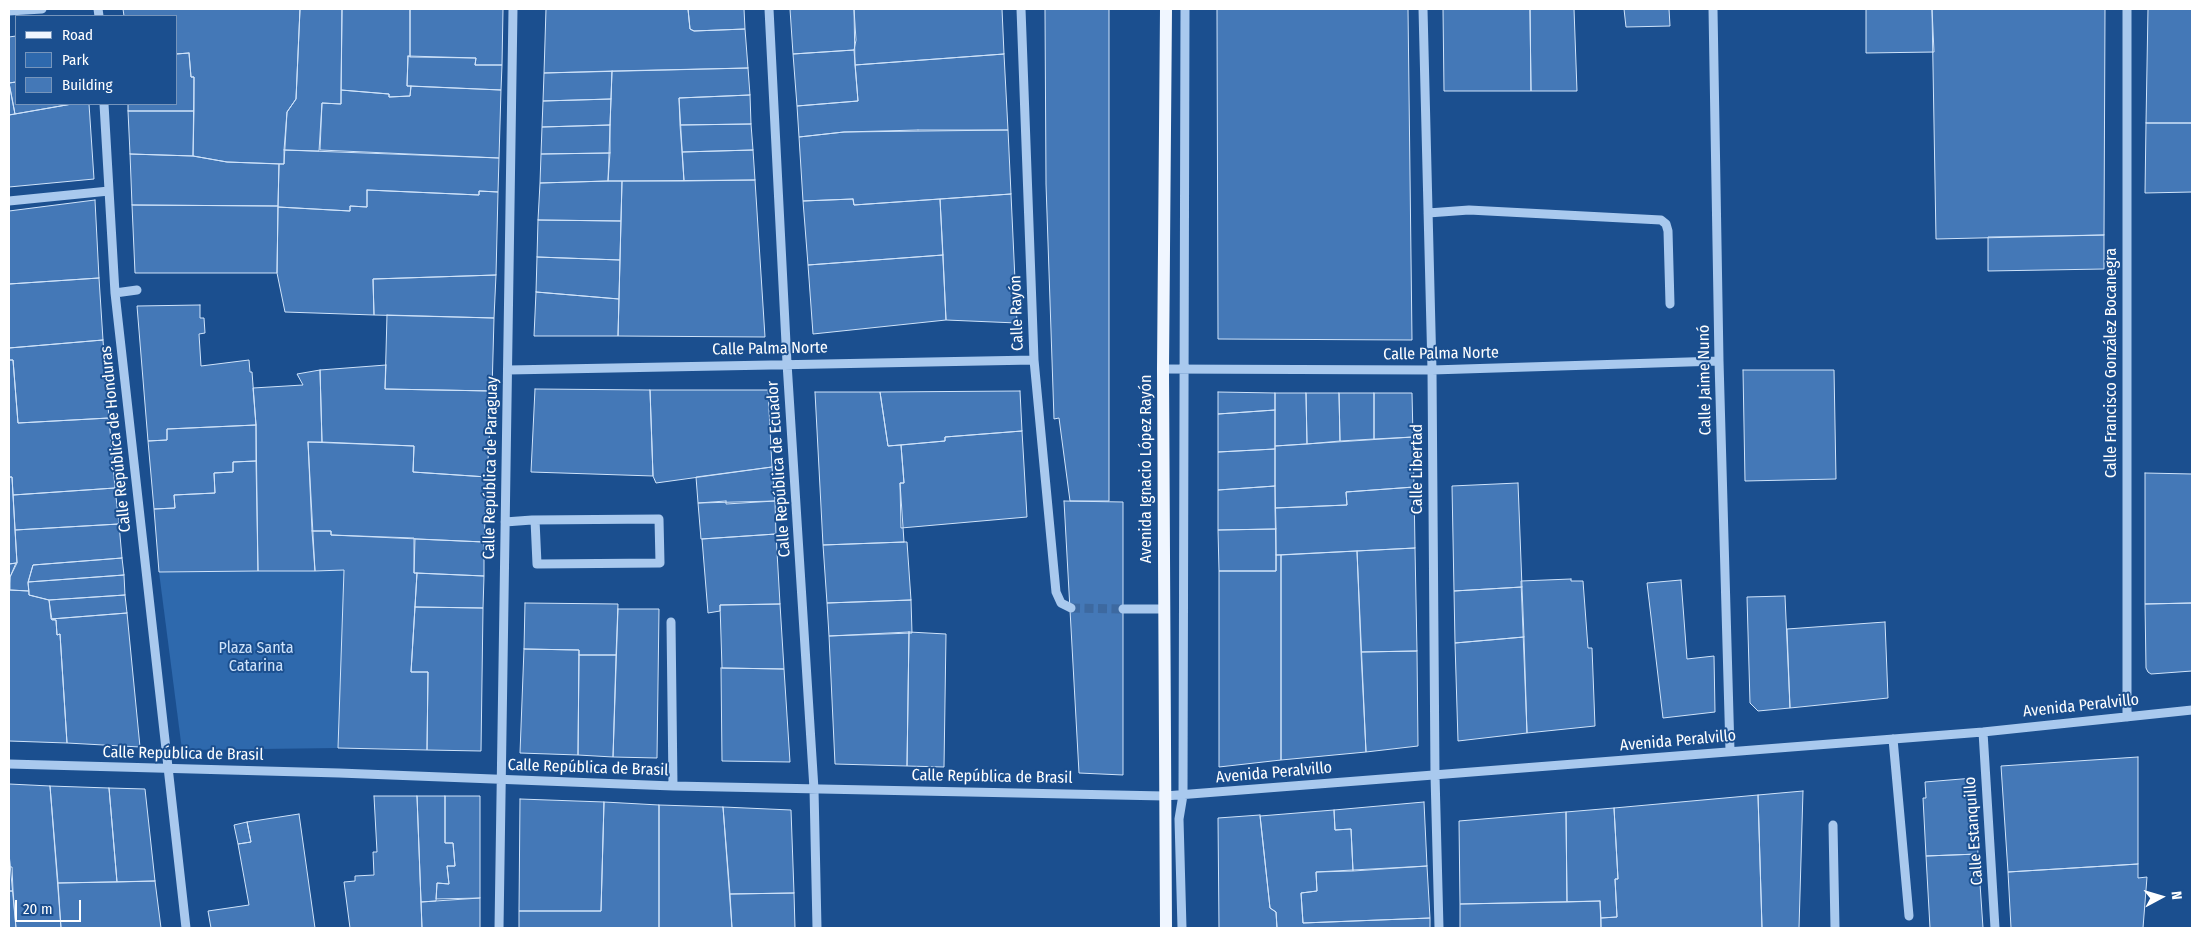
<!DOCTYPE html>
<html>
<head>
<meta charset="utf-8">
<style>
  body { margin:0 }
  #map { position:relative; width:2201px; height:937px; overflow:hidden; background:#1b4f8f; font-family:"Fira Sans Condensed",sans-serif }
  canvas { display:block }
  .frame { position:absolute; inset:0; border:10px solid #fff; pointer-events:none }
  .legend { position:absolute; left:15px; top:15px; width:162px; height:90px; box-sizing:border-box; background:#1b4f8f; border:1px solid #7695bc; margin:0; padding:6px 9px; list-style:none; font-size:15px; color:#fff }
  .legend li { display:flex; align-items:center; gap:10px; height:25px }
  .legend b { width:25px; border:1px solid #7695bc }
  .north { position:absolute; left:2136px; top:872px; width:50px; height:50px; -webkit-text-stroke:4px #1b4f8f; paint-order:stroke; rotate:84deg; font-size:14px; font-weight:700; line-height:20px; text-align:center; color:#fff }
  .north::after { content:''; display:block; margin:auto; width:18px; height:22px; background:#fff; clip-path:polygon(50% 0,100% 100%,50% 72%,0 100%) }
  .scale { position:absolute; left:15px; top:900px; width:66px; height:22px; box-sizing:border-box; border:2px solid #fff; border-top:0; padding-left:6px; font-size:15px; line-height:18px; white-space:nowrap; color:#fff; -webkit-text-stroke:4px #1b4f8f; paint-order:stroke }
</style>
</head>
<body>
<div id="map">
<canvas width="2201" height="937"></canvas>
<div class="frame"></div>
<ul class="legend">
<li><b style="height:6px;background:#f0f6ff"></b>Road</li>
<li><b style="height:14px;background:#2e69ad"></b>Park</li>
<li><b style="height:14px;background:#4478b7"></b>Building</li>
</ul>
<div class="north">N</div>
<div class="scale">20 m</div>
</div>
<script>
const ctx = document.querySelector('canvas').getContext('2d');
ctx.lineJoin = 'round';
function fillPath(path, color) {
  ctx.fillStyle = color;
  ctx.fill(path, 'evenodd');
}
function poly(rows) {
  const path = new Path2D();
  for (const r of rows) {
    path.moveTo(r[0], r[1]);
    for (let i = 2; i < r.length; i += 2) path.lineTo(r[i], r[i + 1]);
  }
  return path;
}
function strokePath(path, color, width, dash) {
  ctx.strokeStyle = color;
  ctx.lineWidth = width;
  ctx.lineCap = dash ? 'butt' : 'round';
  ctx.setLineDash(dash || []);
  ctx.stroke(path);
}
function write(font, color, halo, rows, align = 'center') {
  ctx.font = font + ' "Fira Sans Condensed",sans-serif';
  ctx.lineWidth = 4;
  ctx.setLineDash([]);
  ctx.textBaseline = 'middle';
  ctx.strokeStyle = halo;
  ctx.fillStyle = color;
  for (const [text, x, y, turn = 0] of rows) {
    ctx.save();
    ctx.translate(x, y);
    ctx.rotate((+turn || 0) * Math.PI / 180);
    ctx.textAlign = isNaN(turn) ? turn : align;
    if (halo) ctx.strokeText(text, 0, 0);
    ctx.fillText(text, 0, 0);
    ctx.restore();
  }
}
const green = poly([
  [344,570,338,748,182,750,159,572]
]);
const building = poly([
  [123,9,300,9,296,99,287,112,284,164,227,162,193,156,194,77,191,77,189,53,176,54,176,16,124,16,123,9],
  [300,9,342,9,341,104,322,103,319,151,284,150,287,112,296,99,300,9],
  [342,9,410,9,410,57,408,56,407,86,411,86,410,96,389,97,389,94,341,90,342,9],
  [410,9,503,9,502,65,475,65,476,58,410,57,410,9],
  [546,9,688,9,690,29,694,31,745,29,748,68,544,73,546,9],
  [688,9,744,9,745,29,694,31,690,29,688,9],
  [790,9,854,9,856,40,854,50,793,54,790,9],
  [854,9,1002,9,1004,54,855,65,854,9],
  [1045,9,1109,9,1109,501,1070,501,1059,418,1054,419,1046,184,1045,9],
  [1217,9,1408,9,1412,340,1218,339,1217,9],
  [1443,9,1530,9,1531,91,1444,91,1443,9],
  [1530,9,1574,9,1577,91,1531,91,1530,9],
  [1624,9,1669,9,1670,26,1626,27,1624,9],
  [1866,9,1932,9,1934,52,1866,53,1866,9],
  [1932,9,2105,9,2104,235,1936,239,1932,9],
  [2148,9,2192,9,2192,123,2146,123,2148,9],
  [16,36,16,82,9,83,9,37,16,36],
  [854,50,858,101,797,106,793,54,854,50],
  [189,53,191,77,194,77,194,111,128,111,128,104,176,104,176,54,189,53],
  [1004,54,1008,130,844,132,799,137,797,106,858,101,855,65,1004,54],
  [408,56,476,58,475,65,502,65,501,90,407,86,408,56],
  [748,68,750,95,679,98,684,181,608,181,612,71,748,68],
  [612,71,611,99,543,101,544,73,612,71],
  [16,82,16,104,72,104,15,114,9,83,16,82],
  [9,83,15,114,9,115,9,83],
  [411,86,501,90,499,158,320,150,322,103,341,104,341,90,389,94,389,97,410,96,411,86],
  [750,95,751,124,680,125,679,98,750,95],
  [611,99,610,125,542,127,543,101,611,99],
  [72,104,89,104,94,179,9,187,9,115,72,104],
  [128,111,194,111,193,156,130,154,128,111],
  [2146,123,2192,123,2192,192,2145,193,2146,123],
  [751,124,753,150,682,152,680,125,751,124],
  [610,125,610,153,541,154,542,127,610,125],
  [918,130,1008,130,1011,194,854,205,853,199,803,201,799,137,844,132,918,130],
  [284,150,499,158,498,192,479,191,479,195,367,190,367,207,350,206,350,211,278,207,279,164,284,164,284,150],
  [753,150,755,180,684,181,682,152,753,150],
  [610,153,608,181,540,183,541,154,610,153],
  [130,154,193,156,227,162,279,164,278,206,132,205,130,154],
  [755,180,765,337,618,336,622,181,755,180],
  [608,181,622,181,621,221,538,220,540,183,608,181],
  [367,190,479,195,479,191,498,192,496,275,373,279,374,315,285,312,277,273,278,207,350,211,350,206,367,207,367,190],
  [1011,194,1017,323,946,320,940,199,1011,194],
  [853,199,854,205,940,199,943,255,808,265,803,201,853,199],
  [95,200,99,278,9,284,9,211,95,200],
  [132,205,278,206,277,273,135,273,132,205],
  [538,220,621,221,620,260,537,257,538,220],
  [2104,235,2104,269,1988,271,1988,237,2104,235],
  [943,255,946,320,813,334,808,265,943,255],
  [537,257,620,260,619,299,536,292,537,257],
  [496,275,494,318,374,315,373,279,496,275],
  [99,278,103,340,9,348,9,284,99,278],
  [536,292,619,299,618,336,534,336,536,292],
  [200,305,200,318,204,318,205,333,199,334,201,366,249,360,250,372,252,372,256,425,167,429,167,440,148,441,137,306,200,305],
  [387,315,494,318,492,391,385,389,387,315],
  [103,340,109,418,18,423,13,360,9,360,9,348,103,340],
  [9,360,13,360,18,423,109,418,115,488,13,495,12,477,9,477,9,360],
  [386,365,385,389,492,391,487,477,413,472,414,446,322,442,320,370,386,365],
  [320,370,322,442,308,442,315,571,258,571,256,425,253,388,303,385,297,374,320,370],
  [1743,370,1834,370,1836,479,1745,481,1743,370],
  [535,389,650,390,653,476,531,472,535,389],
  [650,390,768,390,772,467,656,483,653,476,650,390],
  [1020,391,1022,431,945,437,945,441,888,446,880,392,1020,391],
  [815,392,880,392,888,446,901,445,904,483,900,483,904,542,823,545,815,392],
  [1218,392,1275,393,1275,410,1218,414,1218,392],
  [1275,393,1306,393,1307,444,1275,446,1275,393],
  [1306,393,1339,393,1340,441,1307,444,1306,393],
  [1339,393,1374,393,1374,439,1340,441,1339,393],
  [1374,393,1412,393,1413,437,1374,439,1374,393],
  [1275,410,1275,449,1218,452,1218,414,1275,410],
  [256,425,256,461,233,462,233,472,214,473,215,493,174,495,175,508,154,509,148,441,167,440,167,429,256,425],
  [1022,431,1027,517,901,528,900,483,904,483,901,445,945,441,945,437,1022,431],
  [1413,437,1414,487,1346,492,1347,505,1275,508,1275,446,1413,437],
  [308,442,414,446,413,472,487,477,484,542,331,535,331,531,312,531,308,442],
  [1275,449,1275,486,1218,490,1218,452,1275,449],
  [256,461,258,571,159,572,154,509,175,508,174,495,215,493,214,473,233,472,233,462,256,461],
  [772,467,775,501,698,503,696,477,772,467],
  [2145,473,2192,474,2192,603,2145,604,2145,473],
  [9,477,12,477,17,563,9,564,9,477],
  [1518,483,1522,587,1454,591,1452,486,1518,483],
  [1275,486,1276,529,1218,530,1218,490,1275,486],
  [1414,487,1415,548,1276,555,1275,508,1347,505,1346,492,1414,487],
  [115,488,119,524,15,530,13,495,115,488],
  [726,501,726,504,775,501,776,534,701,539,698,503,726,501],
  [1064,501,1123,502,1123,775,1079,773,1064,501],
  [119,524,122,558,33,565,28,583,29,591,10,590,10,577,17,563,15,530,119,524],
  [1276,529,1276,571,1219,571,1218,530,1276,529],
  [312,531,331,531,331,535,414,538,414,573,417,573,411,672,428,672,427,750,338,748,344,570,315,571,312,531],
  [776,534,780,604,720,605,720,611,708,613,702,539,776,534],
  [415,539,484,542,484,576,414,573,415,539],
  [904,542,907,542,911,600,827,603,823,545,904,542],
  [1415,548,1417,651,1361,652,1357,551,1415,548],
  [1357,551,1366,752,1281,760,1281,555,1357,551],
  [1276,555,1281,555,1281,760,1219,767,1219,571,1276,571,1276,555],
  [122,558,124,575,28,582,33,565,122,558],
  [16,563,10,577,9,590,9,564,16,563],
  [417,573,484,576,483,608,415,607,417,573],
  [124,575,125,595,49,600,29,595,28,582,124,575],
  [1571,579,1571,581,1583,581,1588,648,1592,648,1595,726,1527,733,1521,581,1571,579],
  [1681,580,1687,659,1714,656,1715,712,1663,718,1647,583,1681,580],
  [1522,587,1524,637,1455,643,1454,591,1522,587],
  [9,590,29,591,29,595,49,600,52,620,56,620,57,635,60,634,67,743,9,741,9,590],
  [125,595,127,613,51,619,49,600,125,595],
  [1785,596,1790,708,1758,711,1750,703,1747,597,1785,596],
  [911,600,912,633,829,636,827,603,911,600],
  [525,603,618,604,616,655,579,655,579,650,524,649,525,603],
  [2192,603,2192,671,2151,674,2148,672,2146,668,2145,604,2192,603],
  [780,604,784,669,722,668,720,605,780,604],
  [415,607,483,608,481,751,427,750,428,672,411,672,415,607],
  [618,609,659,609,657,758,613,757,618,609],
  [127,613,140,747,67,743,60,634,57,635,56,620,51,619,127,613],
  [1885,622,1888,698,1790,708,1787,629,1885,622],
  [909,632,907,766,835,764,829,636,909,632],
  [909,632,946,634,944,767,907,766,909,632],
  [1524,637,1527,733,1458,741,1455,643,1524,637],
  [524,649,579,650,578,755,520,753,524,649],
  [1417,651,1418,746,1366,752,1361,652,1417,651],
  [579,655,616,655,613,757,578,755,579,655],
  [721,668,784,669,790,762,722,761,721,668],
  [2138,757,2138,864,2008,872,2001,766,2138,757],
  [1974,778,1978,854,1926,856,1923,798,1926,798,1925,782,1974,778],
  [9,784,50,786,61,928,16,928,9,853,9,784],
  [50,786,109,788,117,882,58,883,50,786],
  [109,788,145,789,155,881,117,882,109,788],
  [1803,791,1799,928,1762,928,1758,795,1803,791],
  [1758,795,1762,928,1601,928,1601,918,1617,917,1615,879,1618,879,1614,808,1758,795],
  [374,796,417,796,422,928,350,928,344,882,355,881,355,876,374,875,373,852,377,852,374,796],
  [417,796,445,796,445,843,453,843,455,866,447,866,449,884,437,883,436,901,421,902,417,796],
  [445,796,480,796,480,898,436,899,437,883,449,884,447,866,455,866,453,843,445,843,445,796],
  [520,799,604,802,601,911,519,911,520,799],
  [604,802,659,805,659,928,519,928,519,911,601,911,604,802],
  [1424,802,1427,866,1353,871,1351,829,1335,830,1334,810,1424,802],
  [659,805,723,807,732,928,659,928,659,805],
  [723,807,791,810,794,893,730,894,723,807],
  [1614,808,1618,879,1615,879,1617,917,1601,918,1600,901,1567,902,1566,812,1614,808],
  [1334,810,1335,830,1351,829,1353,871,1316,872,1317,891,1301,893,1303,923,1430,918,1430,928,1277,928,1276,912,1270,908,1260,816,1334,810],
  [1566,812,1567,902,1460,904,1459,821,1566,812],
  [299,814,315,928,211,928,208,911,249,905,238,844,251,842,247,822,299,814],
  [1260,815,1270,908,1276,912,1277,928,1219,928,1218,818,1260,815],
  [247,822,251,842,238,844,234,825,247,822],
  [9,853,10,867,12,867,13,891,9,891,9,853],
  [1978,854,1983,928,1930,928,1926,856,1978,854],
  [2138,864,2138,878,2147,877,2143,928,2011,928,2008,872,2138,864],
  [1427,866,1430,918,1303,923,1301,893,1317,891,1316,872,1427,866],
  [155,881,161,928,61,928,58,883,155,881],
  [9,891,13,891,16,928,9,928,9,891],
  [794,893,795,928,732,928,730,894,794,893],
  [480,898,480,928,422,928,421,902,480,898],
  [1600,901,1601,928,1460,928,1460,904,1600,901]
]);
const minorTunnel = poly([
  [1071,608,1123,609]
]);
const minor = poly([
  [98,9,99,16],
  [769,9,787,363,814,789,817,928],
  [1021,9,1034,360,1056,592,1061,603,1071,608],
  [1423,9,1432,370,1435,775,1439,928],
  [1713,9,1719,361,1730,751],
  [9,11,42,9],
  [104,104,115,293,186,928],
  [9,201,109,191],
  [1428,213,1469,210,1661,220,1666,224,1668,231,1670,304],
  [115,293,137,290],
  [1163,369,1432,370,1719,361],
  [508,370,1034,360],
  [505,522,532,520,659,519,660,563,537,564,535,520],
  [1123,609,1163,609],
  [671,622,673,786],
  [2127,717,2127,9],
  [1983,732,1995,928],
  [1893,739,1909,916],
  [9,764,339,773,673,786,1165,796,1983,732,2192,710],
  [1833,825,1835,928],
  [499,928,513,9],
  [1182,928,1179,819,1183,795,1185,9]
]);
const major = poly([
  [1166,928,1163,369,1166,9]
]);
const streetNames = [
  ["Calle Rayón",1017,313,-92],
  ["Calle Palma Norte",770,349,-1],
  ["Calle Palma Norte",1441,354,-1],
  ["Calle Francisco González Bocanegra",2112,363,-90],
  ["Calle Jaime Nunó",1705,380,-91],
  ["Calle República de Honduras",116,439,-96],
  ["Calle República de Paraguay",491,468,-89],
  ["Calle República de Ecuador",779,469,-94],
  ["Avenida Ignacio López Rayón",1147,469,-90],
  ["Calle Libertad",1418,469,-90],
  ["Avenida Peralvillo",2081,706,-6],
  ["Avenida Peralvillo",1678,741,-5],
  ["Calle República de Brasil",183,754,1],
  ["Calle República de Brasil",588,768,2],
  ["Avenida Peralvillo",1274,773,-5],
  ["Calle República de Brasil",992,777,1],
  ["Calle Estanquillo",1974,831,-94]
];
const parkNames = [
  ["Plaza Santa",256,649],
  ["Catarina",256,667]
];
fillPath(green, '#2e69ad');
fillPath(building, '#4478b7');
strokePath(building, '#cfe3fa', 1);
strokePath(minorTunnel, '#3d69a0', 9, [9, 4.5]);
strokePath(minor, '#a9c9ee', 9);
strokePath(major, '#f0f6ff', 12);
write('16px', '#fff', '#1b4f8f', streetNames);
write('16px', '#cfe3fa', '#1b4f8f', parkNames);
</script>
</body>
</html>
